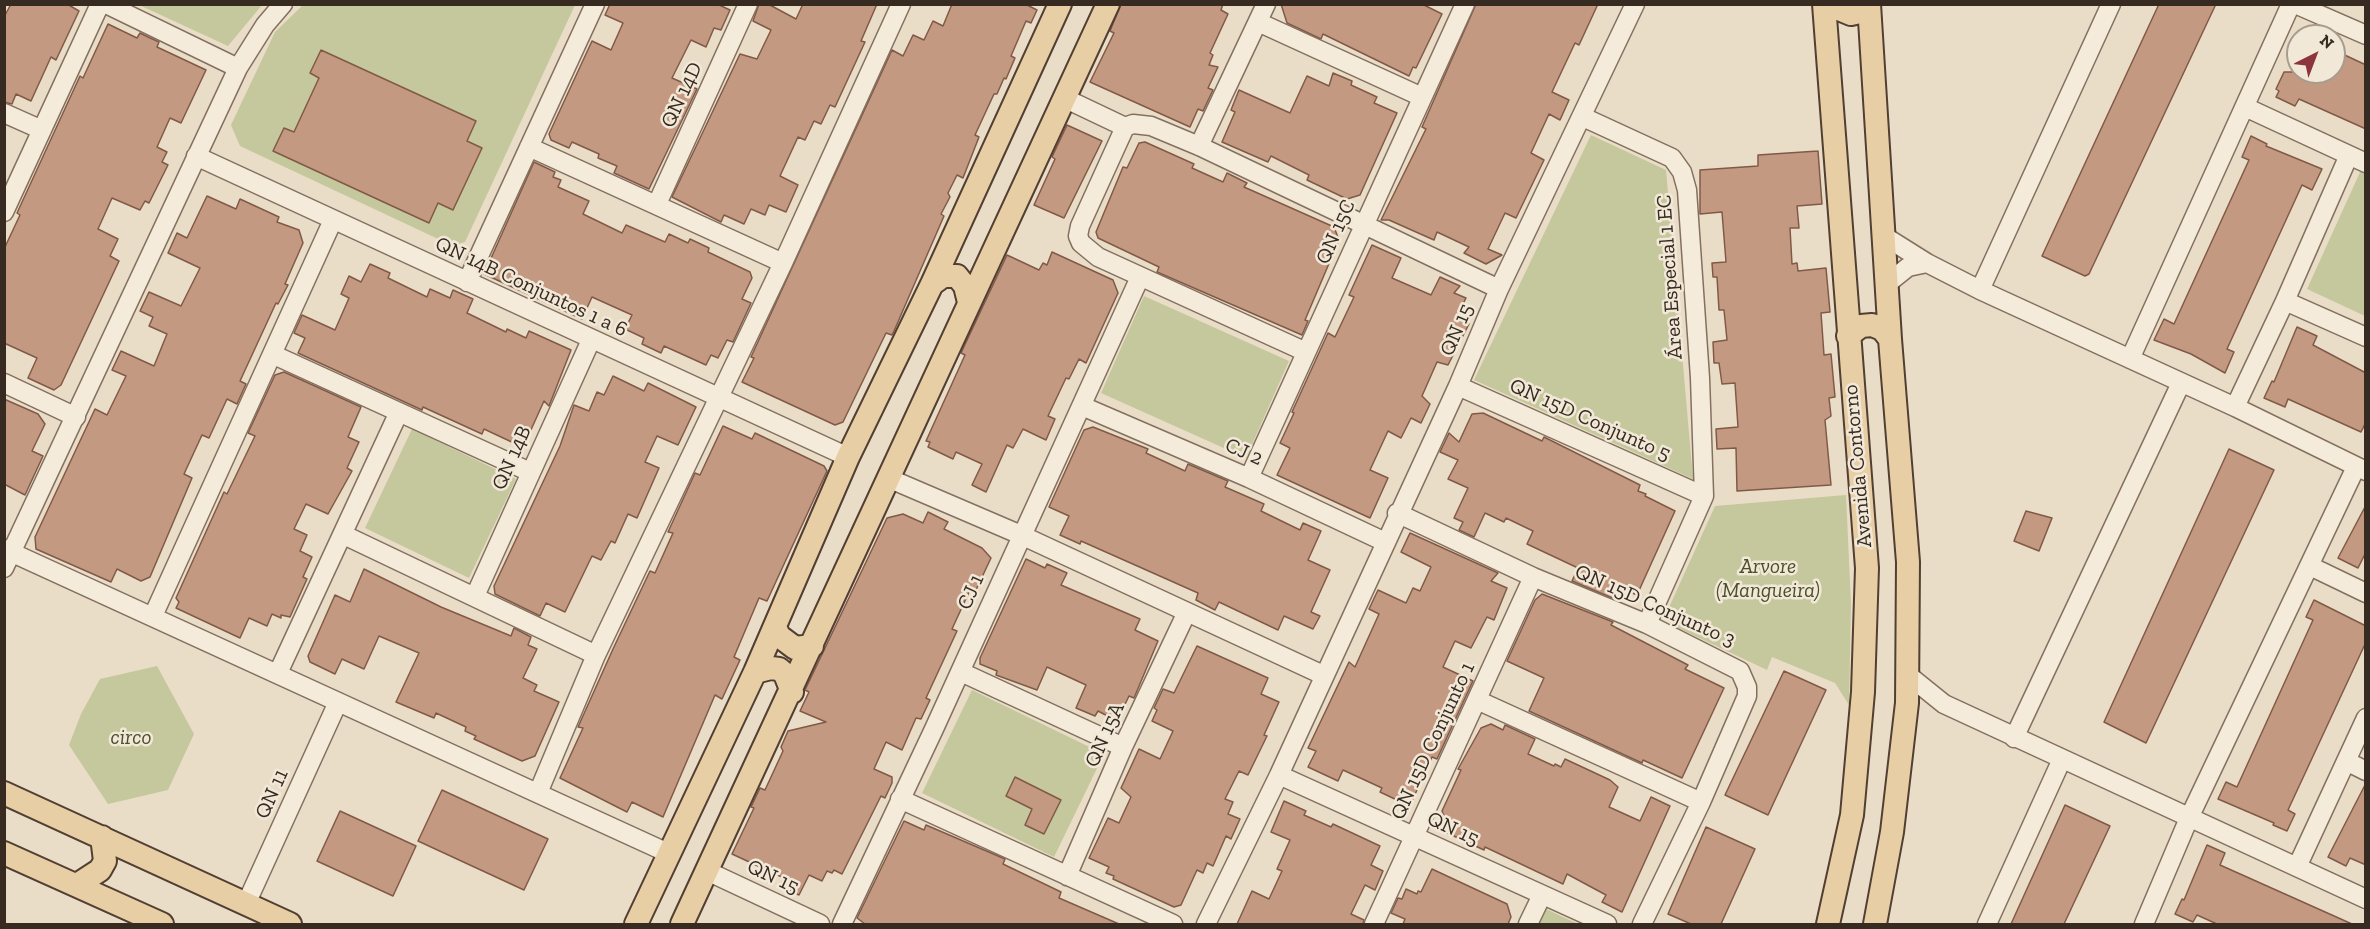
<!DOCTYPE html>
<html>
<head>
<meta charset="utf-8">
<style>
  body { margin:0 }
  #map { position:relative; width:2370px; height:929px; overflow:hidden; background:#eaddc8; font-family:"Zilla Slab",serif }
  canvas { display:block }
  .frame { position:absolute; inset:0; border:6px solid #362a21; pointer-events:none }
  .north { position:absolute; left:2286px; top:24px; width:60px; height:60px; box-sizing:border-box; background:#f2e8d7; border:2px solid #a79c8e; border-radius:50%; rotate:42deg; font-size:16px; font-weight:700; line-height:24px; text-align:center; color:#362a21 }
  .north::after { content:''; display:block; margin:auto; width:21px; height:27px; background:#8d353c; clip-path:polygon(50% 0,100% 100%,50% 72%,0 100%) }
</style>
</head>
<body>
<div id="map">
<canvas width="2370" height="929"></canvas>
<div class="frame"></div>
<div class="north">N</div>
</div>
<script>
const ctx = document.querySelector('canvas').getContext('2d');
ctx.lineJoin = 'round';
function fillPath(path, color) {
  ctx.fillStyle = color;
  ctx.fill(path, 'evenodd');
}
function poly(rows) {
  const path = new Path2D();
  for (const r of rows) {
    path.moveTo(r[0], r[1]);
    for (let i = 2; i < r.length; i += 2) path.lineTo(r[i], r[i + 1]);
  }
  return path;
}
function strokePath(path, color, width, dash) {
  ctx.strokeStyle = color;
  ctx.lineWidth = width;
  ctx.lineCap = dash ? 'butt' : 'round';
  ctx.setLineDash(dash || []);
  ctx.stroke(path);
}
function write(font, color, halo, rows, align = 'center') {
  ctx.font = font + ' "Zilla Slab",serif';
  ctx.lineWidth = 5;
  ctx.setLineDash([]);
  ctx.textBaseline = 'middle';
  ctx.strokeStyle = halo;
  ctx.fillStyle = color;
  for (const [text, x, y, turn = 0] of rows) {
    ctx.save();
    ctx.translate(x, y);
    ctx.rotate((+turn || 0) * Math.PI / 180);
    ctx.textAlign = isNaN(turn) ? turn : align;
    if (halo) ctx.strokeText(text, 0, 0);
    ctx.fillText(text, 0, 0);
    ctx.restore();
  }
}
const green = poly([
  [139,5,262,5,228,46],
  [303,5,575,5,465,242,453,246,240,146,231,125,275,32],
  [1591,135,1666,170,1693,479,1474,380],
  [2361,170,2365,172,2365,316,2307,289],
  [1144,296,1289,361,1246,458,1101,393],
  [412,429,516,479,469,578,365,528],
  [1846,495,1851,604,1849,705,1835,683,1772,657,1767,670,1672,625,1666,614,1715,506],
  [157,666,194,734,168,790,108,804,69,745,81,714,100,679],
  [972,690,1104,754,1054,857,922,793],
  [1544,908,1578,924,1537,924]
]);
const building = poly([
  [11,4,67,4,79,11,56,60,51,57,31,101,16,94,12,104,4,102,4,17,11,4],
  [610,4,717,4,730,10,721,30,714,28,706,47,691,40,672,78,697,89,649,189,614,173,617,166,598,158,599,154,572,142,569,148,551,140,549,134,592,41,611,50,623,23,605,15,610,4],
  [759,4,768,4,796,19,803,4,877,4,861,41,865,42,835,107,830,105,821,124,814,121,805,140,798,137,780,176,798,185,786,212,769,205,765,215,751,209,744,224,724,215,721,222,672,197,740,54,757,59,771,30,753,21,759,4],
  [952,4,1025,4,1037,10,1031,23,1026,21,1011,56,1015,58,1006,79,1004,78,997,94,994,94,975,135,979,137,963,178,957,175,948,193,950,197,941,214,944,216,894,331,892,335,886,333,843,422,835,425,742,382,754,358,751,357,892,50,903,56,913,35,924,40,933,21,943,26,952,4],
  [1121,4,1223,4,1221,10,1228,14,1210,53,1213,55,1209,65,1218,67,1208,88,1213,90,1203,111,1198,109,1190,127,1090,82,1114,33,1110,31,1121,4],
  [1281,4,1422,4,1442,14,1416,68,1413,67,1409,76,1323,34,1321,39,1287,23,1281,4],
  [1476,4,1598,4,1579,45,1575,43,1552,92,1569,100,1560,120,1549,114,1531,153,1544,160,1516,218,1505,213,1488,249,1502,255,1486,264,1464,253,1469,247,1437,232,1434,240,1389,220,1381,220,1426,129,1422,127,1476,4],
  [2159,4,2216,4,2089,274,2085,276,2042,256,2159,4],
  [108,24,137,38,140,33,148,37,159,42,157,47,206,70,181,123,170,118,157,147,167,152,162,162,168,165,149,203,145,201,140,210,112,198,98,229,118,239,110,256,119,261,61,385,54,390,28,378,37,358,4,343,4,249,20,215,17,213,80,76,83,78,108,24],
  [321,50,476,121,467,141,482,148,453,210,438,203,429,223,273,151,284,128,294,132,319,78,310,73,321,50],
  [2334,50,2366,65,2366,129,2299,99,2295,106,2276,97,2279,91,2276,89,2284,72,2334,72,2334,50],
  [1333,73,1352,81,1351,85,1377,97,1374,103,1397,113,1360,195,1347,199,1307,180,1309,175,1271,156,1268,162,1222,142,1235,112,1231,110,1239,90,1290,113,1307,76,1329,86,1333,73],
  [1067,125,1102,141,1064,218,1034,205,1055,159,1052,157,1067,125],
  [2251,136,2267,144,2266,146,2322,169,2312,190,2302,185,2227,349,2234,352,2225,373,2191,354,2154,340,2164,319,2174,324,2249,160,2242,157,2251,136],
  [1145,142,1194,164,1192,168,1223,182,1227,173,1247,183,1244,187,1334,227,1339,240,1305,320,1308,321,1302,335,1157,272,1159,267,1098,238,1096,232,1123,167,1127,168,1139,143,1145,142],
  [1818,151,1822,204,1797,206,1799,228,1790,228,1792,264,1797,263,1798,271,1826,268,1830,312,1821,313,1824,355,1831,354,1835,397,1829,398,1831,416,1825,420,1831,485,1737,491,1736,448,1717,449,1716,429,1738,427,1735,383,1722,384,1719,363,1714,363,1713,342,1727,340,1724,310,1719,310,1717,277,1713,277,1712,263,1726,262,1722,212,1700,214,1700,170,1758,166,1758,155,1818,151],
  [534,162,555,172,553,177,561,180,558,187,589,201,583,214,622,233,626,225,665,242,669,234,688,243,690,239,709,248,708,252,750,272,752,278,742,299,751,303,733,342,727,340,718,358,711,355,706,365,664,346,661,353,642,344,644,338,625,329,632,315,592,297,582,319,484,274,534,162],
  [207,196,236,209,240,199,279,217,277,222,299,230,303,243,285,284,288,285,278,304,276,303,240,381,246,384,237,404,227,399,209,438,202,435,184,474,192,478,150,577,141,581,117,569,111,582,36,549,35,537,95,409,107,415,126,376,112,370,121,351,154,366,167,334,149,326,153,317,140,311,149,292,181,306,200,268,168,253,177,233,187,238,207,196],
  [1372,245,1401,258,1392,278,1431,295,1440,277,1460,286,1454,293,1466,298,1456,318,1469,324,1448,365,1437,362,1422,396,1430,404,1421,423,1411,418,1401,438,1388,431,1370,470,1388,478,1370,518,1277,475,1290,448,1280,443,1294,413,1292,412,1328,333,1335,337,1354,297,1349,295,1372,245],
  [1052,252,1113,280,1118,293,1086,363,1079,359,1069,379,1066,378,1048,416,1055,419,1046,440,1023,429,1013,448,1007,445,986,492,972,485,982,464,956,452,953,459,928,447,930,442,926,441,965,355,961,353,1007,255,1039,270,1043,263,1047,265,1052,252],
  [370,264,390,273,388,278,427,297,430,289,450,298,453,290,473,299,467,313,506,332,507,329,526,338,529,331,571,350,549,406,544,401,525,443,516,444,484,429,482,434,423,407,422,410,298,353,305,338,294,333,302,315,335,330,349,298,341,294,349,276,361,282,370,264],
  [2297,327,2317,336,2313,345,2366,373,2366,422,2361,432,2288,399,2285,407,2264,398,2272,381,2274,382,2297,327],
  [284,372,361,407,348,437,359,442,347,468,352,471,328,514,306,504,294,529,307,535,300,551,312,557,303,577,307,579,290,617,281,615,281,618,272,614,267,626,249,618,240,638,176,608,179,602,176,598,224,492,227,494,255,436,248,433,275,375,284,372],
  [613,376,644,391,648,383,696,407,678,445,657,436,645,462,659,468,637,518,628,514,615,543,611,541,601,560,592,556,565,612,546,603,540,616,495,594,494,586,560,446,574,405,589,411,597,392,604,395,613,376],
  [4,399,38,414,45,424,32,451,43,456,25,495,4,484,4,399],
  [1483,413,1542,441,1544,437,1640,485,1638,491,1646,494,1645,496,1675,511,1637,595,1618,587,1612,598,1572,581,1578,568,1527,544,1533,531,1506,518,1504,522,1485,513,1474,537,1459,530,1463,522,1454,518,1468,488,1448,479,1458,460,1440,452,1449,433,1459,442,1472,414,1483,413],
  [723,426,752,439,755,433,824,466,827,471,767,601,759,598,734,657,740,660,722,699,715,695,663,817,632,802,627,812,560,778,583,728,578,727,613,649,650,571,655,573,673,533,668,532,695,473,700,475,723,426],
  [1093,427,1148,449,1146,453,1185,471,1188,464,1228,481,1225,487,1264,504,1261,511,1300,530,1303,523,1321,531,1308,560,1330,570,1311,612,1320,616,1313,629,1284,616,1278,630,1219,602,1215,610,1196,600,1198,593,1081,541,1080,544,1060,535,1069,516,1049,507,1084,430,1093,427],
  [2229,449,2274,470,2146,743,2104,722,2229,449],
  [2366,505,2366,552,2358,568,2338,558,2366,505],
  [2026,511,2052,518,2039,551,2014,541,2026,511],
  [928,512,948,522,944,529,982,548,991,558,975,592,970,590,952,629,957,631,926,698,930,700,921,719,916,718,902,750,886,742,874,769,892,777,892,783,885,798,881,796,842,874,834,870,832,873,827,871,822,881,809,875,799,895,780,886,784,878,732,854,754,808,751,807,760,788,765,790,783,751,781,747,788,731,826,722,800,711,809,692,805,690,887,518,903,514,923,523,928,512],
  [1410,533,1498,573,1491,581,1507,588,1494,620,1487,617,1471,648,1455,641,1443,667,1473,681,1437,759,1432,757,1412,801,1399,801,1380,792,1382,788,1343,770,1338,781,1308,767,1316,751,1308,748,1349,662,1355,667,1379,614,1369,609,1378,590,1406,603,1413,588,1420,591,1431,567,1401,552,1410,533],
  [1026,559,1045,568,1047,564,1067,573,1061,585,1140,619,1135,630,1158,641,1134,698,1129,696,1117,721,1098,711,1095,716,1076,708,1086,685,1047,667,1037,690,996,675,997,671,980,664,980,658,1026,559],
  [364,569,441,607,511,636,514,628,531,637,528,645,537,649,523,678,537,685,534,691,559,702,535,756,522,761,474,739,476,736,465,731,466,727,436,713,434,718,396,702,419,653,379,636,364,669,342,659,335,674,310,662,308,656,335,595,350,602,364,569],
  [1542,594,1613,622,1611,625,1688,665,1685,669,1724,688,1682,778,1643,760,1642,763,1529,711,1544,678,1507,661,1535,600,1542,594],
  [2314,600,2366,626,2366,642,2288,810,2295,814,2287,831,2273,825,2274,823,2218,799,2226,782,2237,787,2313,620,2306,617,2314,600],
  [1197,646,1268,678,1261,694,1279,702,1264,735,1267,736,1248,775,1239,771,1225,799,1233,802,1228,814,1240,819,1231,839,1226,836,1213,866,1207,863,1203,873,1197,870,1181,905,1174,907,1113,879,1114,876,1106,873,1109,867,1089,858,1108,818,1119,823,1131,797,1121,788,1139,749,1160,759,1173,731,1152,721,1157,710,1154,708,1163,689,1174,693,1197,646],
  [1784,671,1826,690,1768,815,1725,795,1784,671],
  [1491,724,1503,730,1505,725,1535,739,1528,754,1554,766,1555,764,1561,767,1565,759,1610,780,1618,787,1609,807,1640,821,1651,797,1670,806,1622,912,1602,902,1606,895,1567,874,1563,884,1485,847,1484,850,1443,831,1447,823,1442,811,1461,770,1458,769,1481,728,1491,724],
  [1015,777,1061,800,1044,834,1025,825,1032,809,1006,796,1015,777],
  [2366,783,2366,865,2350,858,2346,866,2328,857,2366,783],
  [442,790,548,839,524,890,418,841,442,790],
  [1284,801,1306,811,1304,815,1331,827,1333,824,1380,846,1371,865,1383,871,1375,890,1365,885,1351,914,1364,920,1363,924,1237,924,1252,891,1269,899,1282,871,1277,869,1290,840,1271,832,1284,801],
  [2065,805,2110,826,2064,924,2011,924,2065,805],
  [340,811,416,846,393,896,317,861,340,811],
  [904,821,924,830,926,825,1005,859,1003,864,1061,892,1059,898,1119,924,865,924,857,918,904,821],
  [1706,827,1755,849,1721,924,1691,924,1668,914,1706,827],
  [2207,845,2225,853,2220,865,2352,924,2217,924,2197,915,2193,922,2175,914,2182,899,2184,900,2207,845],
  [1432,869,1507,904,1511,917,1508,924,1403,924,1405,919,1391,913,1398,898,1402,899,1406,889,1417,894,1418,891,1421,892,1432,869]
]);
const minor = poly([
  [106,4,238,68],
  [2295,4,2366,35],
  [1258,22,1422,97],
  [1064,98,1125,127],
  [2245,107,2366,163],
  [4,113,42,130],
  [1583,117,1672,158,1682,172,1687,190,1700,378,1704,496,1647,624],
  [1199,146,1266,4],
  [529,147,783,263],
  [196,156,848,457],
  [657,204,748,4],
  [4,212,100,4],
  [1884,236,1927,263,1980,290,2235,407,2366,471],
  [467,282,595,4],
  [1888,283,1908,267,1927,263],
  [1980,290,2111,4],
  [2285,301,2366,337],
  [1306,352,1098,257,1081,243,1078,236,1080,226,1125,127,1133,124,1151,126,1199,146,1499,289],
  [274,355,530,472],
  [2130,359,2291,4],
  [4,383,76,417],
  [1458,386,1704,496],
  [1082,406,1249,478,1385,542],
  [2235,407,2285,301,2349,155],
  [888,478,1021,535,1323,675],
  [1249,478,1465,4],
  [1397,513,1533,577,1647,624,1740,671,1747,687,1747,696,1701,802,1642,924],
  [344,535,596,655],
  [4,549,668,853],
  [2310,566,2366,593],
  [4,568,238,68,265,25,283,4],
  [475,596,591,340],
  [153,616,333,220],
  [961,672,1123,747],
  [278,673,398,414],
  [1908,675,1944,704,2366,899],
  [1477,700,1701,802],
  [2014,738,2181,383],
  [2346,761,2366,771],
  [1279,775,1607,924],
  [538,793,596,655,783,263,901,4],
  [900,799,1173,924],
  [2297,867,2366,718],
  [707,871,820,924],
  [1067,876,1123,747,1186,614],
  [246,904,338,702],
  [842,924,934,729,1140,277],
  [1206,924,1279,775,1458,386,1499,289,1635,4],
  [1374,924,1533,577],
  [1528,924,1542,895],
  [1987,924,2062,759],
  [2144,924,2189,818,2356,467]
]);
const major = poly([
  [1824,4,1867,568,1863,692,1852,815,1828,924],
  [1827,4,1851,14,1864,11,1869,5],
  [1869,4,1890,339,1908,562,1907,703,1892,832,1875,924],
  [932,284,943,276,957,276,965,286,969,302],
  [1848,336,1861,326,1872,325,1882,329,1890,339],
  [775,627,779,636,795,648,812,646],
  [755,672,771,668,779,669,785,674,792,692],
  [4,793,290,924],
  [4,853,162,924],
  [77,885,100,870,105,861,102,837],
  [636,924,755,672,848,457,932,284,1060,4],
  [682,924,1108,4]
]);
const streetNames = [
  ["QN 14D",682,95,-65],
  ["QN 15C",1336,232,-66],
  ["Área Especial 1 EC",1670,277,-94],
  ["QN 14B Conjuntos 1 a 6",531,287,25],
  ["QN 15",1457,330,-67],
  ["QN 15D Conjunto 5",1590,420,24],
  ["CJ 2",1244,452,24],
  ["QN 14B",512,458,-66],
  ["Avenida Contorno",1858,466,-95],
  ["CJ 1",971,592,-66],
  ["QN 15D Conjunto 3",1655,606,24],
  ["QN 15A",1105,735,-66],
  ["QN 15D Conjunto 1",1433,741,-65],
  ["QN 11",272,794,-66],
  ["QN 15",1453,829,25],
  ["QN 15",773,877,25]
];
const parkNames = [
  ["Arvore",1768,567],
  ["(Mangueira)",1768,591],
  ["circo",131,738]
];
fillPath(green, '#c5c79d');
fillPath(building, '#c49982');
strokePath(building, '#815a47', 1.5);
strokePath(minor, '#84705f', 21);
strokePath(major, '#523f33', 26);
strokePath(minor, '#f5ebdb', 18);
strokePath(major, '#e8cea4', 22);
write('21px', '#362a21', '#f2e8d7', streetNames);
write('italic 21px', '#49502a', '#f2e8d7', parkNames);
</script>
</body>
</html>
